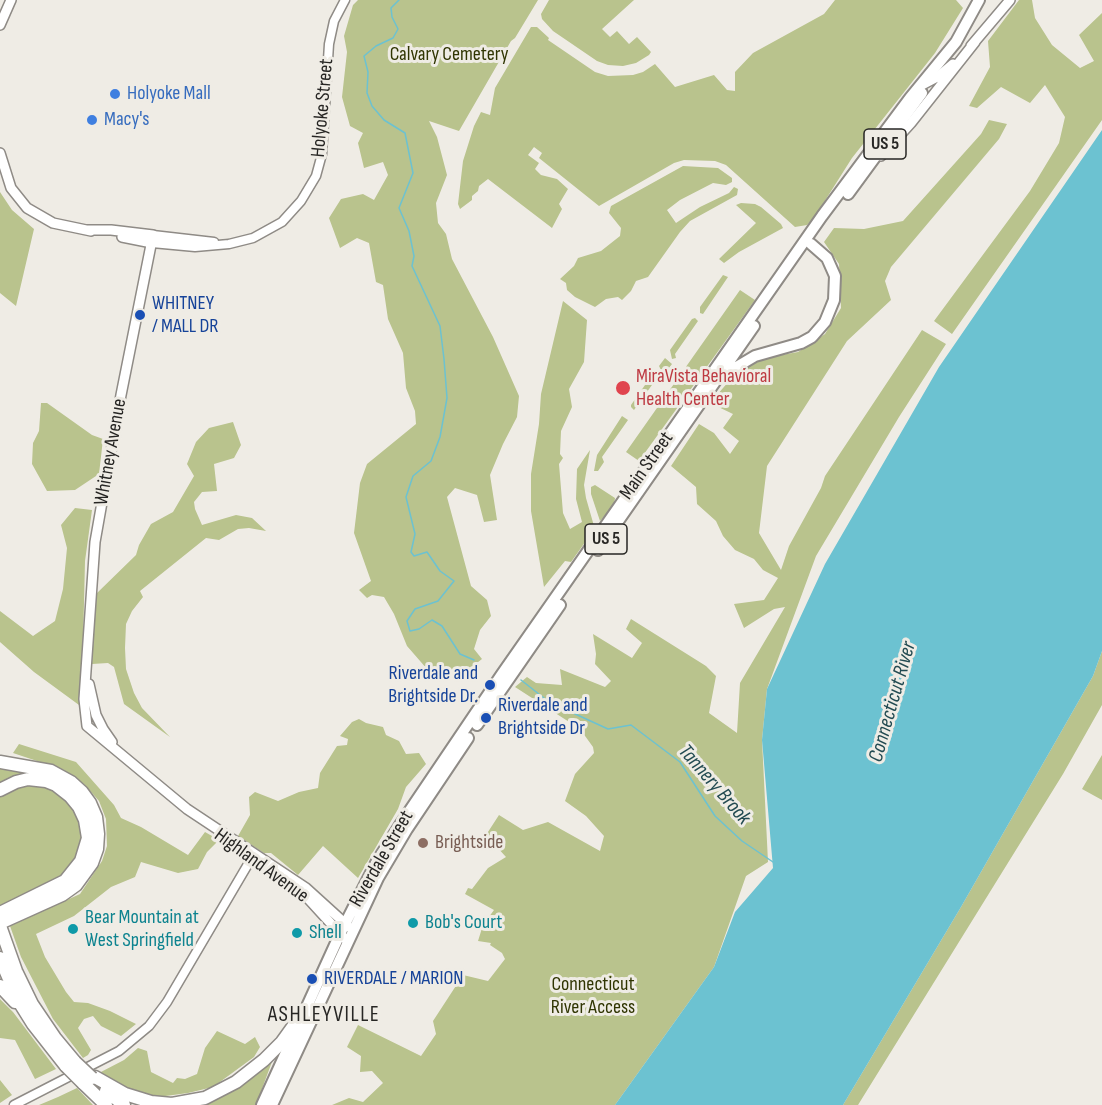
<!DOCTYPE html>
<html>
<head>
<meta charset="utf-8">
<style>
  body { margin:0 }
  canvas { display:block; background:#efece5 }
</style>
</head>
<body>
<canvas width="1102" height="1105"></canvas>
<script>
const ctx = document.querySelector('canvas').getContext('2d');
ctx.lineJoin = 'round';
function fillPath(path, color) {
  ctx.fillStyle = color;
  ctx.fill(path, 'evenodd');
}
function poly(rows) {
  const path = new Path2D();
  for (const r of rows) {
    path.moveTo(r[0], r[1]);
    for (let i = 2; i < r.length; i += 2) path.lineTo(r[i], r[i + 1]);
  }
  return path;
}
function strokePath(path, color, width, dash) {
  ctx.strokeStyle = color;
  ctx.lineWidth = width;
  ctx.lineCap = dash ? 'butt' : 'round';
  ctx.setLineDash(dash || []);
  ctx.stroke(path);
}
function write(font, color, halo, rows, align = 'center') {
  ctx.font = font + ' "Sofia Sans Condensed",sans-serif';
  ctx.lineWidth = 6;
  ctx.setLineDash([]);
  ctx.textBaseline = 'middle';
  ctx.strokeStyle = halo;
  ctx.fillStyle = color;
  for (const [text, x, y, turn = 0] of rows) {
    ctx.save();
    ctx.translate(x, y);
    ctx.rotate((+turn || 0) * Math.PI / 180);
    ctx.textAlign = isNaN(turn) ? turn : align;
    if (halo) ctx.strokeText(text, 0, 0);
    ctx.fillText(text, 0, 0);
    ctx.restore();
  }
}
const green = poly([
  [358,0,538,0,515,38,511,41,459,131,429,121,437,137,447,175,436,203,438,223,446,234,452,259,493,337,519,396,517,417,503,444,490,475,497,520,484,522,477,495,455,488,447,497,471,586,487,600,491,616,480,630,474,649,482,659,460,676,443,670,427,669,407,646,394,614,384,597,372,595,367,598,359,590,371,581,354,533,360,483,367,464,416,424,415,411,406,388,403,353,388,319,383,285,376,282,369,243,357,238,340,248,329,218,341,199,363,194,374,200,388,175,383,162,364,168,358,143,363,133,350,126,342,97,347,52,344,36,353,5],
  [549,0,634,0,602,29,610,37,617,31,629,44,637,37,651,52,649,55,636,63,623,66,608,65,597,61,553,31,542,19,541,14],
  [835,0,956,0,963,8,935,53,852,158,814,218,807,225,795,227,726,165,715,161,684,160,674,163,599,206,539,158,542,153,534,147,528,155,539,163,535,169,541,175,557,179,568,189,559,204,562,209,552,228,488,179,479,186,478,191,472,196,472,200,460,209,458,204,463,161,474,126,481,112,490,115,495,88,531,27,537,27,549,38,548,40,595,72,608,76,633,75,643,72,655,64,675,87,714,75,727,90,735,91,735,72,753,53,824,14],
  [1019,0,1032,0,1035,18,1052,45,1080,68,1094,61,1079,35,1102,13,1102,120,952,334,934,321,1030,191,1059,143,1065,117,1045,85,1030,103,1001,87,977,108,969,106,990,67,988,41],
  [989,120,1007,124,999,139,891,267,885,281,891,300,847,341,767,466,759,533,781,570,789,546,821,488,825,476,922,330,946,344,899,417,816,556,767,689,762,740,768,862,746,876,714,967,615,1105,332,1105,349,1098,363,1102,383,1083,372,1071,360,1072,361,1056,347,1047,358,1025,421,1056,436,1034,433,1021,463,975,488,981,505,959,502,953,490,945,491,943,478,941,483,925,494,910,465,894,468,888,472,889,488,868,506,857,486,835,499,815,523,830,548,822,600,851,604,836,586,816,565,801,575,774,594,753,593,747,580,729,515,687,527,677,536,683,562,685,560,669,605,687,611,681,595,664,596,654,593,634,632,658,642,643,626,629,631,619,706,666,716,676,709,713,737,733,740,683,785,607,774,609,744,628,734,604,764,600,778,578,763,570,754,559,735,550,723,536,716,521,697,504,696,487,671,466,699,424,714,433,730,454,739,441,723,428,733,414,710,403,736,373,765,358,798,352,825,334,841,308,839,264,824,242,834,228,864,229,903,221,981,134],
  [683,166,718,168,732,178,732,182,726,185,713,183,680,200,667,210,676,223,700,207,729,193,734,187,738,189,737,195,690,221,680,232,648,277,636,281,631,291,622,300,618,297,606,299,595,307,575,297,567,290,566,283,560,279,574,266,578,258,601,251,620,236,621,228,609,213,611,206],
  [0,192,12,210,34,229,16,306,0,293],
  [741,203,755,204,761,207,781,224,783,228,739,252,724,263,719,259,756,223,736,205],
  [723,275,728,277,703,314,700,313,700,307],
  [740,290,755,300,639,461,626,452],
  [563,301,587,320,584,362,569,389,572,407,561,431,560,454,563,458,559,464,563,513,570,529,582,522,576,499,577,469,590,450,584,485,586,498,594,526,593,531,571,562,565,561,544,587,531,511,531,474,539,424,541,394],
  [695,318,698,321,675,354,676,358,672,359,670,350,692,319],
  [665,358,672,364,660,380,657,378,634,410,631,407,631,405,652,375,658,374,661,370,659,366],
  [41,403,47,403,92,435,103,439,99,474,75,490,47,491,32,464,33,443,39,431],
  [622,416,628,420,602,457,604,462,598,471,594,471,597,455],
  [233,422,241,445,234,458,214,464,217,491,202,492,194,502,195,509,202,525,236,515,252,518,266,531,249,528,238,529,219,540,206,538,140,591,143,597,132,611,126,624,125,648,126,669,134,693,142,708,170,737,124,704,114,667,108,663,92,664,96,594,136,555,139,545,151,524,173,512,194,476,187,464,196,442,209,428],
  [595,485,615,498,614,505,600,521,591,494,591,487],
  [75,508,92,510,85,561,82,685,79,705,34,672,0,642,0,611,33,636,55,621,63,589,67,548,61,525],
  [1102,651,1102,705,1063,774,858,1105,843,1105,961,907,1093,676],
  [359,719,366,723,383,727,386,735,399,741,406,754,419,753,426,764,406,787,398,809,358,878,323,846,298,875,271,853,264,853,238,836,250,815,249,797,255,792,278,801,299,792,318,788,320,773,337,746,347,745,348,739,340,736,352,722],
  [19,744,76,762,114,805,121,818,141,827,188,855,205,832,219,840,207,852,198,869,178,873,141,862,135,877,111,887,74,916,36,934,45,957,66,992,74,1002,88,1003,110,1011,136,1024,121,1036,101,1026,93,1016,84,1019,78,1028,91,1050,88,1055,83,1058,53,1019,21,957,10,926,80,894,102,861,107,846,106,819,99,801,84,784,64,770,13,753],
  [1102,755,1102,800,1082,789],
  [0,765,33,773,21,774,0,785],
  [26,783,42,784,71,801,83,831,82,848,75,862,62,876,0,908,0,796,10,788],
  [0,999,13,1012,56,1069,35,1079,15,1040,0,1038],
  [217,1031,245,1044,255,1037,260,1047,254,1057,213,1087,188,1093,158,1097,126,1087,99,1073,124,1060,138,1048,147,1051,151,1072,173,1083,177,1078,185,1079,197,1074,205,1048],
  [273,1059,256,1105,189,1105],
  [0,1080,12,1095,0,1103],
  [77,1088,93,1105,39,1105,58,1097]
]);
const water = poly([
  [1102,130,1102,651,1093,676,961,907,843,1105,615,1105,714,967,735,912,773,868,762,740,767,689,825,564,939,367]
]);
const stream = poly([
  [399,0,391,8,392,17,398,29,393,38,376,46,364,56,368,72,367,93,372,106,384,120,405,133,413,173,399,208,409,231,414,256,412,266,440,326,444,359,447,398,440,437,431,461,413,476,406,497,415,534,411,552,414,556,427,552,440,571,454,581,438,601,415,609,407,621,410,631,419,629,432,620,442,626,460,654,474,660],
  [521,680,549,702,608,729,631,725,680,762,715,816,742,841,773,862]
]);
const tertiary = poly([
  [153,235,214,242],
  [152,243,195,247,229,244,253,238,282,222,301,201,316,176,322,154,329,44,334,21,345,0],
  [14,1105,119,1051,149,1026,167,1002,254,854]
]);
const secondary = poly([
  [0,25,11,0],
  [971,46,1010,0],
  [922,85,939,76,953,64],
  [0,153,11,188,27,208,53,223,91,231],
  [881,156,911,123,975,42],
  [87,230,111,230,153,235,121,395,95,542,84,699,87,726,187,809,306,888,349,927],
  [122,237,152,243],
  [89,684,96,715,103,729,112,742],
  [239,850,279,879,303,893,345,939]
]);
const primary = poly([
  [848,194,922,93],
  [723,375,755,356,801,343,812,337,825,322,834,300,835,276,827,258,811,244],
  [598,550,754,326],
  [477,725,560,605],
  [262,1105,340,934,376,863,400,825,502,674,822,216,910,98,956,42,979,0],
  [272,1105,378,878,407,829,468,738]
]);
const motorway = poly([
  [0,762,51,771,71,782,82,792,90,803,96,817,98,834,97,849,92,863,76,885,62,895,0,923],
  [0,790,16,782,28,779,46,781,56,785,70,796,79,807,85,820,88,838,81,861,65,881,0,913],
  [0,926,16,971,32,1004,55,1038,75,1062],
  [0,958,18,1000,33,1024,66,1066],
  [0,986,15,1002],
  [95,1077,125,1094,151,1102,172,1104,205,1098,236,1082,264,1060,282,1042,305,1010],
  [83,1083,106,1105],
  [106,1091,124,1105]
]);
const motorwayBridge = poly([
  [75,1062,92,1078],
  [66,1066,83,1083]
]);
const markers = [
  [115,94,6,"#3f7fe0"],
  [92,120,6,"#3f7fe0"],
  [140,315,6,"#1a4fb4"],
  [623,388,8,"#e0444e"],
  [490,685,6,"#1a4fb4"],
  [486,718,6,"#1a4fb4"],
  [423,843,6,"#8d6e63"],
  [413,923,6,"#0f9aa8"],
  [73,929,6,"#0f9aa8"],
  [297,933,6,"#0f9aa8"],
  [312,979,6,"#1a4fb4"]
];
const shields = [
  [885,144,42],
  [606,539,42]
];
const shieldNames = [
  ["US 5",885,144],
  ["US 5",606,539]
];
const parkNames = [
  ["Calvary Cemetery",449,55],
  ["Connecticut",593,985],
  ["River Access",593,1008]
];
const shopNames = [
  ["Holyoke Mall",127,94],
  ["Macy's",104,120]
];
const streetNames = [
  ["Holyoke Street",323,108,-85],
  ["Whitney Avenue",111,452,-80],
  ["Main Street",647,466,-55],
  ["Riverdale Street",382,859,-60],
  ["Highland Avenue",261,866,36]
];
const transitNames = [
  ["WHITNEY",152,304],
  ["/ MALL DR",152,327],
  ["Riverdale and",478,674,"right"],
  ["Brightside Dr.",478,697,"right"],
  ["Riverdale and",498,706],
  ["Brightside Dr",498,729],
  ["RIVERDALE / MARION",324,979]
];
const healthNames = [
  ["MiraVista Behavioral",636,377],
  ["Health Center",636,400]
];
const educationNames = [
  ["Brightside",435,843]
];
const cultureNames = [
  ["Bear Mountain at",85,918],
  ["West Springfield",85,941],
  ["Bob's Court",425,923],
  ["Shell",309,933]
];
const waterNames = [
  ["Connecticut River",893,702,-74],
  ["Tannery Brook",714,785,49]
];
const quarterNames = [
  ["ASHLEYVILLE",324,1015]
];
fillPath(green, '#b9c38d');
fillPath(water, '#6cc2d1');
strokePath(stream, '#6cc2d1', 1.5);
strokePath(tertiary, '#8f8b86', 11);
strokePath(secondary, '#8f8b86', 12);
strokePath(primary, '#8f8b86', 14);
strokePath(motorway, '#8f8b86', 15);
strokePath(tertiary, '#fff', 8);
strokePath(secondary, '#fff', 9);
strokePath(primary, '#fff', 10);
strokePath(motorway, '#fff', 12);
strokePath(motorwayBridge, '#8f8b86', 15, []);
strokePath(motorwayBridge, '#fff', 12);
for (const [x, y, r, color] of markers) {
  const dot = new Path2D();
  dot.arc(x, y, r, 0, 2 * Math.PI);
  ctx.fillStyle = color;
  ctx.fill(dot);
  strokePath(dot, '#efece5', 2);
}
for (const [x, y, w] of shields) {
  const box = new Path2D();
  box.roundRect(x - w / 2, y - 15, w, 30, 4.5);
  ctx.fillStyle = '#efece5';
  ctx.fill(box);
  strokePath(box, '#272624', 1.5);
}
write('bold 18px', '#272624', null, shieldNames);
write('20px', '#303502', '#efece5', parkNames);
write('20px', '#366cbe', '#efece5', shopNames, 'left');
write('20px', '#272624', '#efece5', streetNames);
write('20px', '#164399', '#efece5', transitNames, 'left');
write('20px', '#be3a42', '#efece5', healthNames, 'left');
write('20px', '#785e54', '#efece5', educationNames, 'left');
write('20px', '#0d838f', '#efece5', cultureNames, 'left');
write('italic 21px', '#234b52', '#efece5', waterNames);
ctx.letterSpacing = '1.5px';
write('22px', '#272624', '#efece5', quarterNames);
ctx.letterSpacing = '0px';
</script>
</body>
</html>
